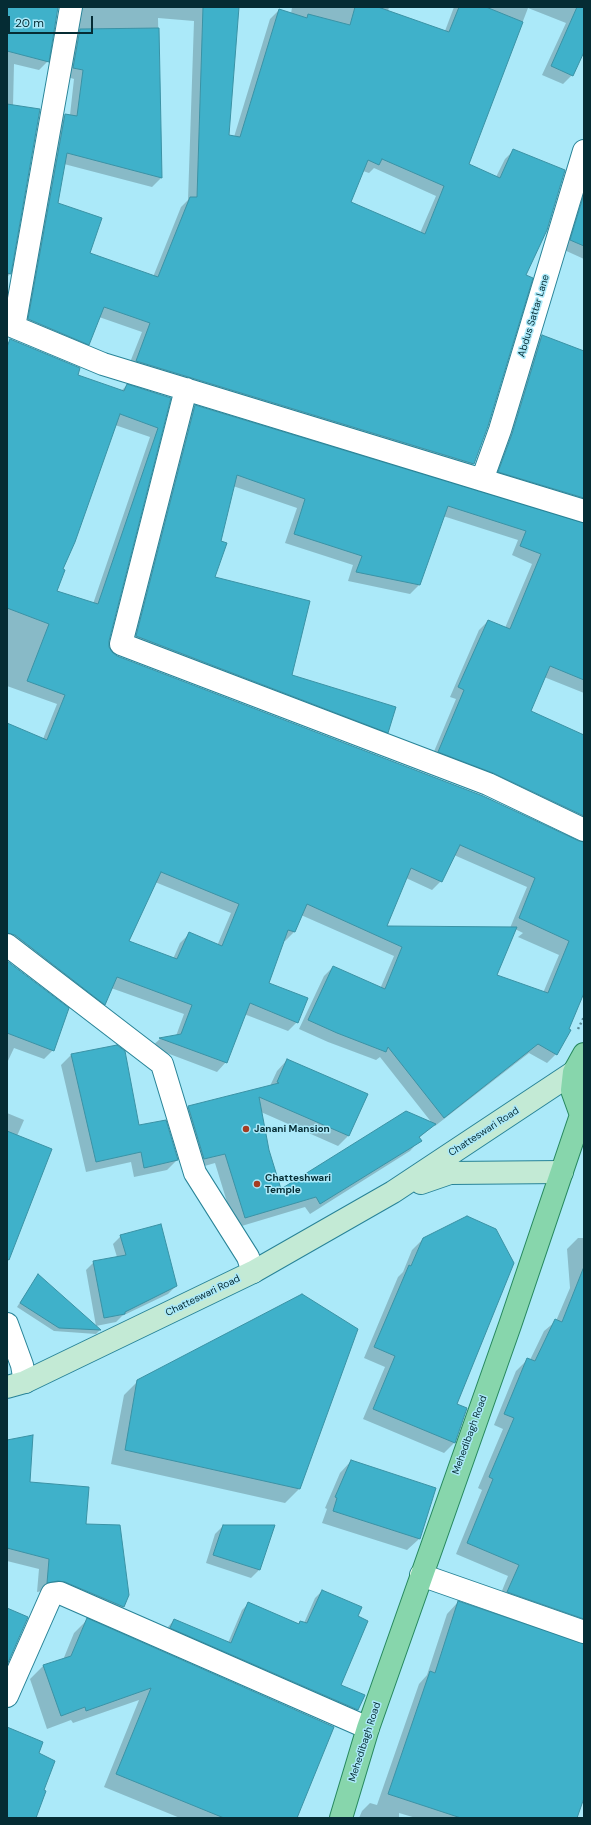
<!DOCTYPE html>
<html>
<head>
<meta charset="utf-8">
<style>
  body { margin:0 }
  #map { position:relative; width:591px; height:1825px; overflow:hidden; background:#abe9f9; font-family:"DM Sans",sans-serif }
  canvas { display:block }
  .frame { position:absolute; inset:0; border:8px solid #052c34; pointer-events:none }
  .scale { position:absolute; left:8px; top:16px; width:85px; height:18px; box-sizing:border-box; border:2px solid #052c34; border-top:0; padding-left:5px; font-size:12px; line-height:14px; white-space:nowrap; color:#052c34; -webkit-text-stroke:3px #abe9f9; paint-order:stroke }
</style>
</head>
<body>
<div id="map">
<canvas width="591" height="1825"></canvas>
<div class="frame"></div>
<div class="scale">20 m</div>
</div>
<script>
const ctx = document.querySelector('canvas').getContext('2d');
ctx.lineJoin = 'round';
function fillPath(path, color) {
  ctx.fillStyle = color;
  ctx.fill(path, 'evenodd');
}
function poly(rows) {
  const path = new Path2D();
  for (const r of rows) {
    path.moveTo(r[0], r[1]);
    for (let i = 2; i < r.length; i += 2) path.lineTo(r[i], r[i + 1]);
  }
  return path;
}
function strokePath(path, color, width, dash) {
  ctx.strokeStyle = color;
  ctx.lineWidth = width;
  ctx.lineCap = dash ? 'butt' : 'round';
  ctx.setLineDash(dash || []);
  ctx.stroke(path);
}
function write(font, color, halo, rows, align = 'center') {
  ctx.font = font + ' "DM Sans",sans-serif';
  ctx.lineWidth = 3;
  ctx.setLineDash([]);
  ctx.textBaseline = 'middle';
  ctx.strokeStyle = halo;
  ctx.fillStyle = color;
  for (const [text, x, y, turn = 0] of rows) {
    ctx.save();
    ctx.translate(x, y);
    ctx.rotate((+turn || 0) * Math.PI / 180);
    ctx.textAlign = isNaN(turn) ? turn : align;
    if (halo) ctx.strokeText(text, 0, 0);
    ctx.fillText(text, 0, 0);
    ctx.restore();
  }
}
const shadow = poly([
  [7,7,57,7,48,61,39,70,14,64,13,106,39,110,10,274,7,277],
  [71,7,238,7,228,136,234,137,270,19,279,10,291,14,292,7,389,7,388,11,445,31,454,7,584,7,584,49,572,75,563,84,542,75,566,23,528,8,468,165,496,177,505,159,514,150,525,275,487,426,473,464,464,473,127,370,142,332,99,317,88,344,79,353,20,328,56,124,65,115,70,115,74,79,64,76],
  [158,18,194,21,188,200,181,207,153,277,89,254,57,204,64,164,152,187,161,178],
  [374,168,436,196,420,233,350,202,363,171,369,173],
  [584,175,584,259,562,249],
  [542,336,583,352,584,348,584,512,490,481,533,345],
  [11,340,76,375,121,391,127,385,170,398,108,641,108,648,116,657,584,843,584,991,556,1054,547,1063,529,1053,435,1126,434,1125,419,1138,420,1140,410,1151,310,1214,305,1207,235,1228,215,1163,194,1169,178,1117,188,1107,270,1086,277,1071,287,1060,348,1136,338,1146,261,1112,268,1150,281,1191,432,1123,380,1057,376,1060,328,1042,299,1029,324,976,333,967,380,989,394,956,301,915,294,932,285,941,283,940,268,983,297,1022,288,1031,244,1014,226,1062,217,1072,151,1047,160,1039,176,1036,184,1014,111,988,104,1004,96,1013,7,945,7,724,43,739,57,704,7,686,7,344],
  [115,425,150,437,93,604,56,591,62,570],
  [454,855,527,887,510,928,386,927,406,878,432,890,441,881],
  [155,882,231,913,217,946,189,934,180,943,173,959,127,941],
  [515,929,523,933,518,937,559,955,543,993,495,975],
  [195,406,584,524,584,693,544,677,529,712,584,736,584,831,430,761,456,699,450,697,479,630,488,621,505,628,532,564,512,555,518,540,443,516,419,585,410,594,348,581,353,565,285,543,297,508,233,486,220,542,214,578,290,676,387,732,378,741,127,645,186,415],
  [7,962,53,1050,44,1059,14,1048,7,1063],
  [71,1055,138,1127,177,1160,167,1170,134,1177,131,1162,86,1172,61,1065],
  [7,1113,24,1120,17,1136,7,1236],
  [121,1236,176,1286,168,1294,122,1316,116,1322,96,1326,86,1270,94,1262,117,1257,113,1244],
  [578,1238,584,1238,584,1638,497,1603,508,1576,456,1554,482,1490,478,1488,503,1429,494,1425,516,1371,528,1359,530,1360,544,1331,556,1321,570,1288,567,1249],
  [423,1239,455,1404,454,1443,444,1453,363,1419,385,1367,364,1358,398,1277,403,1272,412,1250],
  [38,1275,100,1330,96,1334,54,1331,17,1307],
  [138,1381,299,1489,285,1503,111,1464,124,1395],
  [7,1441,29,1483,84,1525,128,1595,123,1607,113,1617,48,1590,37,1592,39,1569,7,1561],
  [351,1461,419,1539,407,1550,322,1523,327,1509,325,1508,340,1473],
  [223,1526,273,1526,259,1570,251,1578,206,1563,215,1534],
  [322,1591,356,1617,340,1685,358,1710,351,1716,164,1634,168,1627,174,1620,228,1643,242,1610,248,1604,298,1624,301,1622,304,1623,315,1598],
  [458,1602,584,1645,584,1795,576,1818,416,1818,399,1813,399,1818,359,1818,362,1811,370,1803,377,1805,419,1684,427,1675,447,1614],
  [87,1620,296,1818,180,1818,104,1787,139,1700,73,1723,71,1720,47,1729,30,1679,43,1666,63,1660,74,1633]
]);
const building = poly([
  [7,7,58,7,49,62,7,51,7,7],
  [203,7,239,7,229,135,240,137,279,9,307,18,308,14,350,25,355,7,378,7,449,32,459,7,486,7,523,22,469,164,500,178,513,149,565,170,547,230,526,275,533,278,488,426,474,464,136,361,150,323,104,307,89,345,28,319,65,114,77,116,83,70,73,68,80,29,159,28,162,178,67,153,58,203,102,218,90,253,158,277,190,197,197,197,203,7],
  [382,159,444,186,425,234,351,202,368,160,379,165,382,159],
  [577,7,584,7,584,52,573,76,551,66,577,7],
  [7,104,40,109,11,274,7,273,7,104],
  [584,194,584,246,570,240,584,194],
  [542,335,584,351,584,498,498,472,512,434,542,335],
  [10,339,80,368,78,375,124,391,127,384,171,398,109,641,109,647,112,652,117,656,483,796,579,841,584,842,584,993,569,1029,571,1030,557,1055,538,1044,444,1118,388,1047,386,1052,337,1033,308,1020,333,966,385,989,402,947,307,904,295,932,288,930,269,983,308,998,298,1023,250,1003,227,1063,159,1038,181,1034,192,1005,117,977,105,1005,15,935,7,933,7,723,47,740,65,695,27,681,49,624,7,608,7,347,10,339],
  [120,414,158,428,98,604,57,591,65,570,63,569,75,542,120,414],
  [460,845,535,878,519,918,569,941,548,993,497,975,517,927,387,926,411,868,442,882,460,845],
  [161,872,239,904,222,946,189,932,177,959,129,941,161,872],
  [195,405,584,523,584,680,550,666,531,711,584,735,584,816,493,773,438,752,464,690,458,687,488,620,510,629,541,554,520,546,526,531,448,506,420,585,356,572,362,556,294,534,305,499,237,475,221,541,227,543,215,577,310,601,292,675,396,707,388,733,136,636,195,405],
  [7,961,69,1008,54,1051,7,1033,7,961],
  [117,1045,125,1051,139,1125,166,1120,178,1160,144,1168,141,1152,96,1162,71,1054,117,1045],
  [287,1059,368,1094,349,1136,259,1097,269,1150,281,1189,406,1111,436,1124,419,1137,422,1141,320,1204,316,1197,245,1218,225,1154,204,1159,188,1106,279,1083,277,1082,287,1059],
  [7,1131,52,1149,9,1260,7,1259,7,1131],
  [467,1216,496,1229,514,1263,457,1404,467,1408,455,1443,373,1409,395,1356,374,1347,409,1265,411,1266,423,1238,467,1216],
  [161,1224,177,1286,125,1312,125,1314,104,1318,93,1261,126,1255,120,1235,161,1224],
  [583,1269,584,1269,584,1619,507,1592,519,1565,467,1543,493,1479,489,1477,514,1418,504,1414,527,1358,535,1361,555,1319,562,1322,583,1269],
  [38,1274,101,1330,59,1328,20,1303,38,1274],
  [302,1294,358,1329,300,1489,125,1450,137,1380,302,1294],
  [33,1435,30,1482,89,1487,86,1524,120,1525,129,1595,124,1607,65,1582,58,1581,47,1583,49,1559,7,1548,7,1440,33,1435],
  [351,1460,436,1488,420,1539,333,1511,337,1498,335,1497,351,1460],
  [223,1525,275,1525,260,1570,213,1555,223,1525],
  [322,1590,362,1607,358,1616,368,1621,341,1685,365,1695,358,1710,170,1628,174,1619,231,1643,248,1602,299,1624,300,1621,307,1623,322,1590],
  [458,1601,584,1644,584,1798,577,1818,461,1818,388,1794,430,1671,435,1673,458,1601],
  [7,1608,28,1617,7,1665,7,1608],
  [87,1618,334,1727,297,1818,224,1818,116,1774,151,1688,86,1711,85,1707,61,1716,43,1665,71,1656,87,1618],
  [7,1727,43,1742,39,1753,55,1761,44,1790,46,1791,36,1818,7,1818,7,1727]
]);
const path = poly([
  [578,1029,584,1017]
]);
const street = poly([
  [7,324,103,364,584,511],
  [14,327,71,7],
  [186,389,121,644,488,784,584,830],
  [482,480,500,430,584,151],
  [7,945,162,1064,195,1173,248,1257,253,1272],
  [7,1324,22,1365,25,1382],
  [421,1575,584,1632],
  [7,1696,52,1594,60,1593,368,1728]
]);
const secondary = poly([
  [421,1183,450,1173,562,1172],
  [7,1387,25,1382,253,1272,393,1192,574,1072]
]);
const primary = poly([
  [341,1818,368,1728,510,1325,581,1115,572,1090,574,1072,584,1054]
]);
const markers = [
  [246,1129,4,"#a53d22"],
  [257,1184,4,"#a53d22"]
];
const streetNames = [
  ["Abdus Sattar Lane",534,316,-73],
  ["Chatteswari Road",484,1132,-33],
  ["Chatteswari Road",203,1296,-26],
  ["Mehedibagh Road",470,1435,-70],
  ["Mehedibagh Road",365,1742,-72]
];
const poiNames = [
  ["Janani Mansion",254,1129],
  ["Chatteshwari",265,1178],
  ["Temple",265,1190]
];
fillPath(shadow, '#0003');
fillPath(building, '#3fb1ca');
strokePath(building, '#3a92a5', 1);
strokePath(street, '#288397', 24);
strokePath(secondary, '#288397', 24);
strokePath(primary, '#26885e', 24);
strokePath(path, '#578995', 2.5, [2, 3]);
strokePath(street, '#fff', 22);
strokePath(secondary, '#c3ead5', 22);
strokePath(primary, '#87d6ac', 22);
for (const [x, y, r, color] of markers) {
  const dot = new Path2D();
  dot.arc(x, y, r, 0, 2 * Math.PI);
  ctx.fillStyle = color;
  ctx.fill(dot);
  strokePath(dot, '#abe9f9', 1.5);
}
write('10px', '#052c34', '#abe9f9', streetNames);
write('bold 10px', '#052c34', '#abe9f9', poiNames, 'left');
</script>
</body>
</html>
